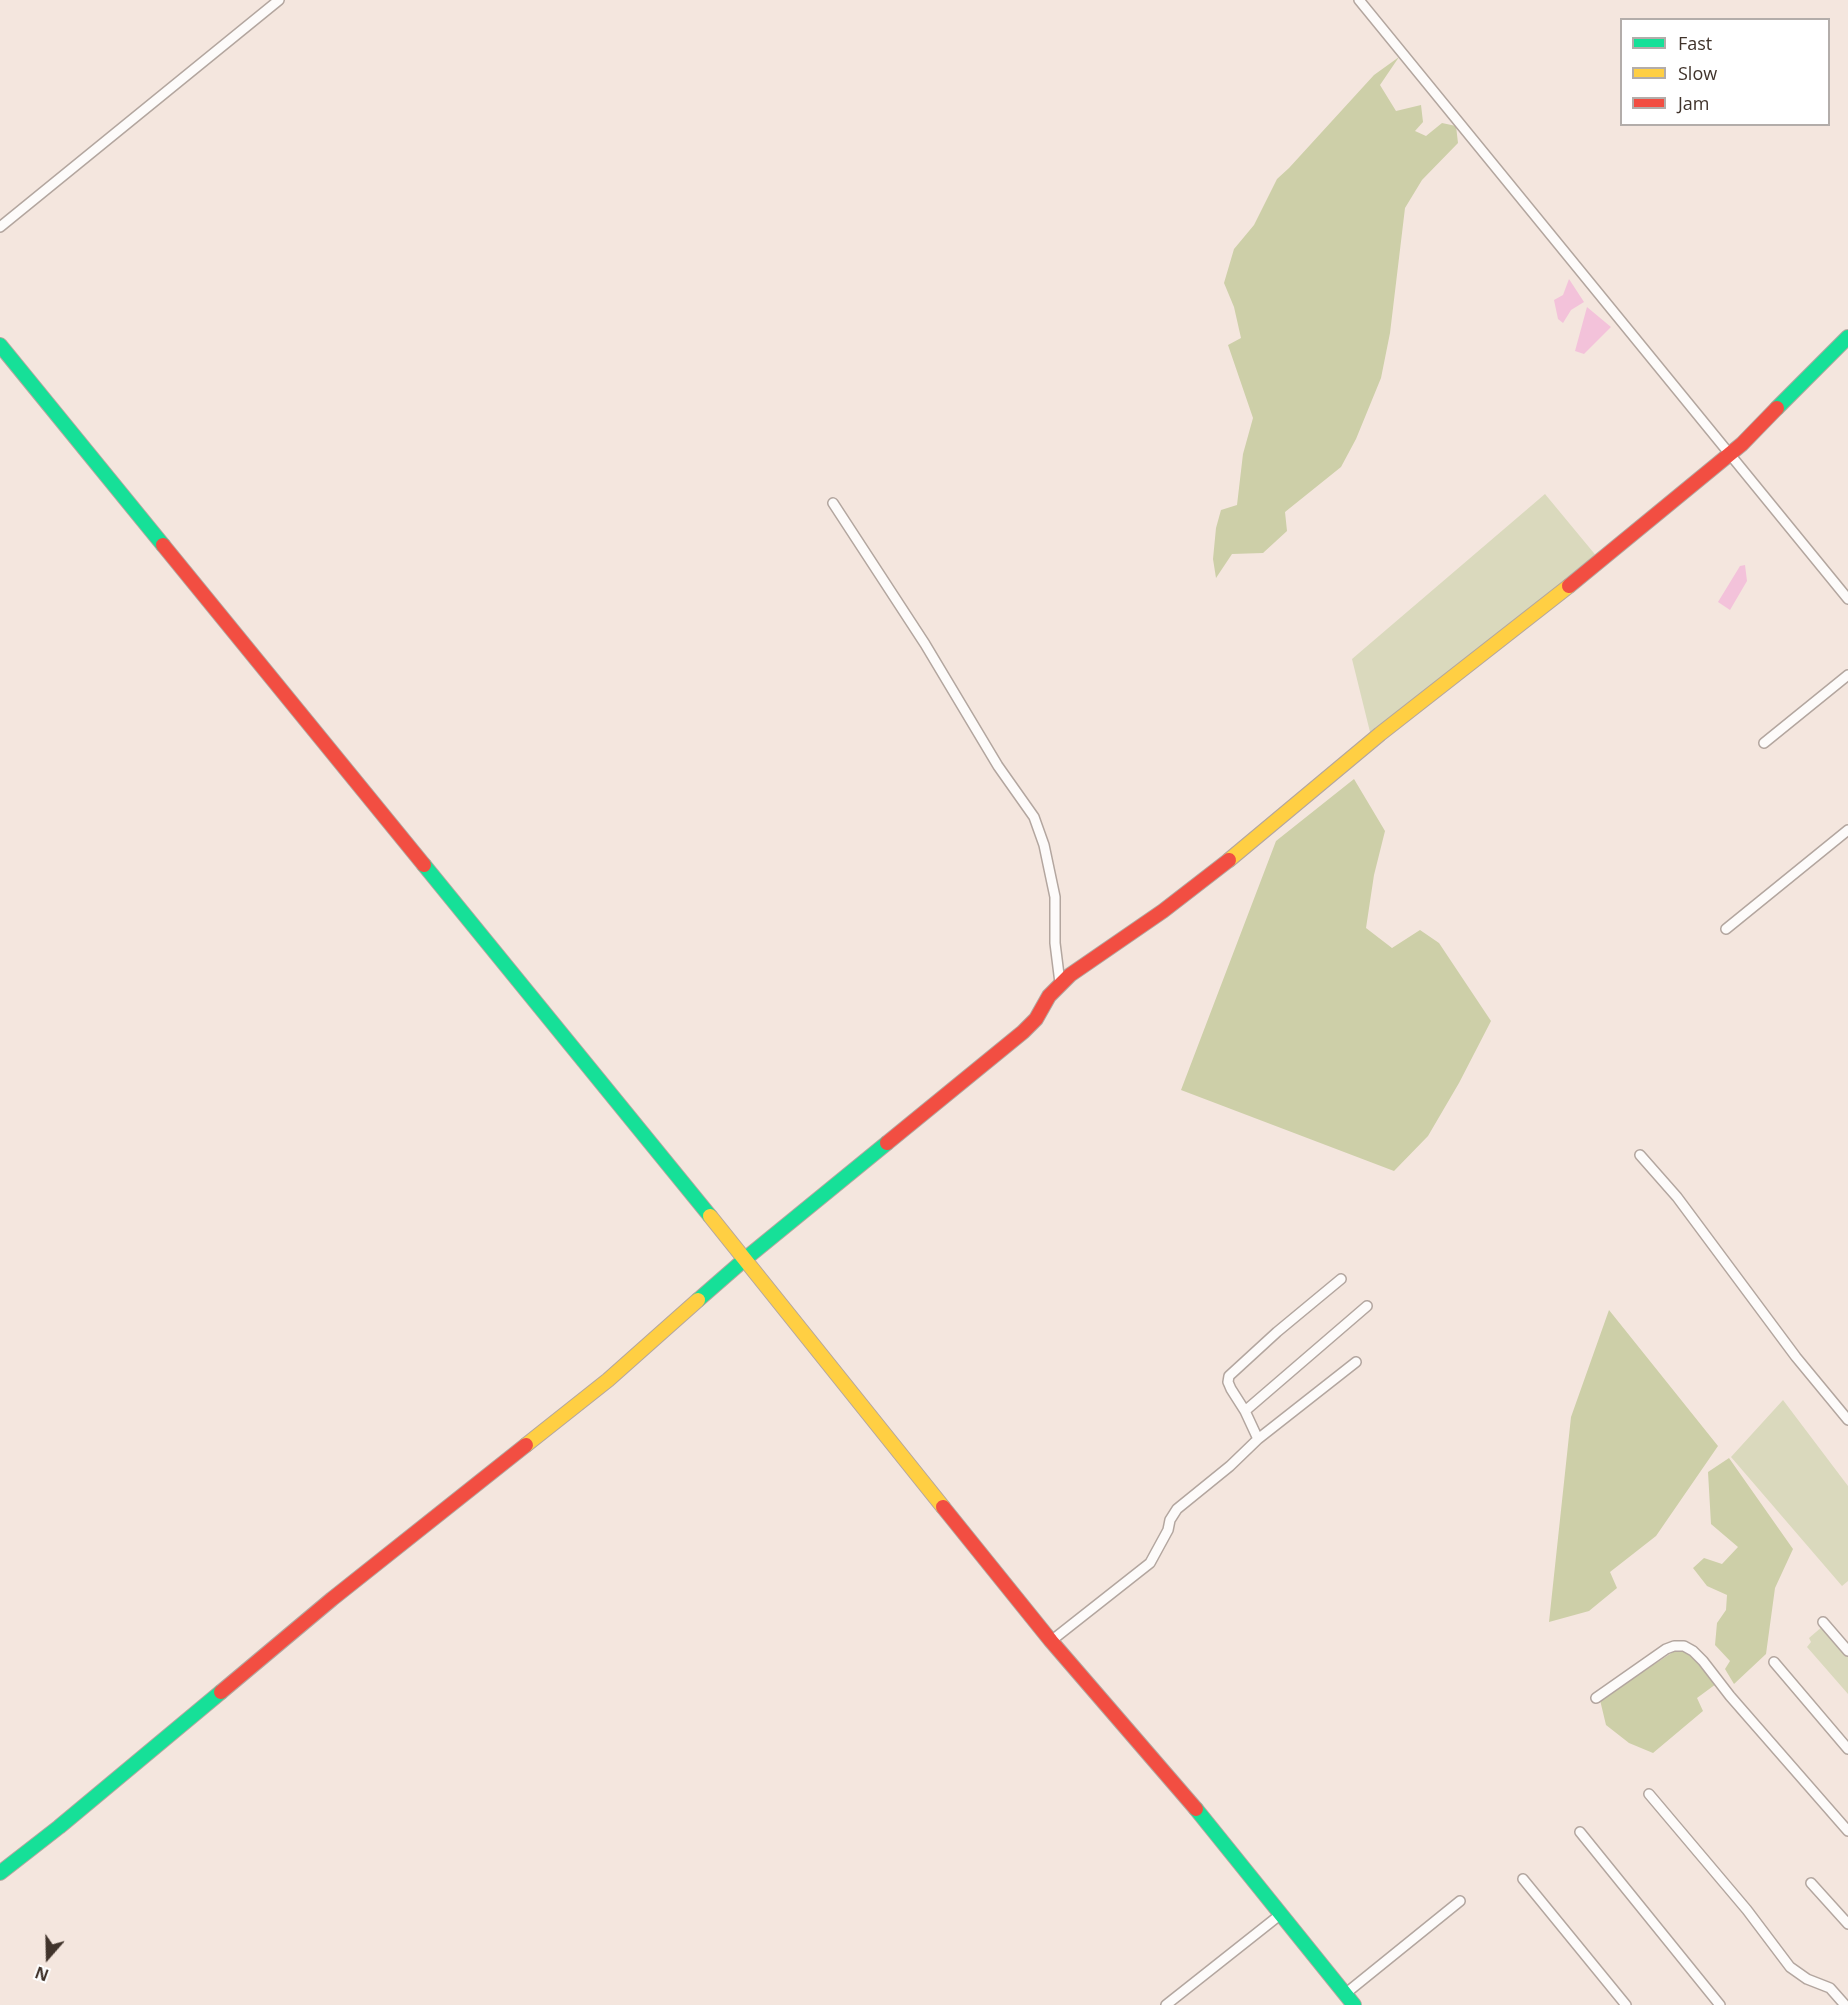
<!DOCTYPE html>
<html>
<head>
<meta charset="utf-8">
<style>
  body { margin:0 }
  #map { position:relative; width:1848px; height:2005px; overflow:hidden; background:#f4e6de; font-family:"Open Sans",sans-serif }
  canvas { display:block }
  .legend { position:absolute; left:1620px; top:18px; width:210px; height:108px; box-sizing:border-box; background:#fff; border:2px solid #b3adaa; margin:0; padding:8px 10px; list-style:none; font-size:18px; color:#40332b }
  .legend li { display:flex; align-items:center; gap:12px; height:30px }
  .legend b { width:30px; border:2px solid #b3adaa }
  .north { position:absolute; left:18px; top:1927px; width:60px; height:60px; -webkit-text-stroke:4px #fff; paint-order:stroke; rotate:200deg; font-size:16px; font-weight:700; line-height:24px; text-align:center; color:#40332b }
  .north::after { content:''; display:block; margin:auto; width:21px; height:27px; background:#40332b; clip-path:polygon(50% 0,100% 100%,50% 72%,0 100%) }
</style>
</head>
<body>
<div id="map">
<canvas width="1848" height="2005"></canvas>
<ul class="legend">
<li><b style="height:8px;background:#16e098"></b>Fast</li>
<li><b style="height:8px;background:#ffcf43"></b>Slow</li>
<li><b style="height:8px;background:#f24e42"></b>Jam</li>
</ul>
<div class="north">N</div>
</div>
<script>
const ctx = document.querySelector('canvas').getContext('2d');
ctx.lineJoin = 'round';
function fillPath(path, color) {
  ctx.fillStyle = color;
  ctx.fill(path, 'evenodd');
}
function poly(rows) {
  const path = new Path2D();
  for (const r of rows) {
    path.moveTo(r[0], r[1]);
    for (let i = 2; i < r.length; i += 2) path.lineTo(r[i], r[i + 1]);
  }
  return path;
}
function strokePath(path, color, width, dash) {
  ctx.strokeStyle = color;
  ctx.lineWidth = width;
  ctx.lineCap = dash ? 'butt' : 'round';
  ctx.setLineDash(dash || []);
  ctx.stroke(path);
}
const green = poly([
  [1545,494,1598,558,1372,740,1352,659],
  [1783,1400,1848,1486,1848,1581,1842,1586,1731,1457],
  [1823,1626,1848,1656,1848,1694,1807,1647,1811,1642,1809,1638]
]);
const forest = poly([
  [1399,57,1380,85,1396,111,1421,105,1423,122,1415,131,1426,136,1442,123,1456,126,1458,143,1422,180,1405,208,1390,333,1381,378,1356,439,1341,467,1285,512,1287,531,1263,553,1232,554,1216,578,1213,559,1216,528,1221,510,1237,505,1243,454,1253,418,1228,345,1241,338,1234,307,1224,283,1234,249,1254,225,1277,179,1289,168,1374,75],
  [1354,779,1385,831,1374,875,1366,928,1392,948,1420,930,1439,943,1491,1021,1459,1083,1428,1136,1394,1171,1181,1090,1276,841],
  [1609,1310,1718,1446,1656,1536,1610,1572,1617,1588,1589,1611,1549,1622,1571,1417],
  [1729,1458,1793,1549,1775,1588,1766,1654,1734,1684,1725,1669,1730,1661,1715,1645,1717,1623,1726,1610,1727,1595,1707,1586,1693,1568,1704,1558,1722,1564,1738,1547,1711,1524,1708,1472],
  [1676,1650,1692,1654,1716,1684,1697,1698,1703,1711,1653,1753,1629,1743,1606,1725,1600,1700]
]);
const water = poly([
  [1569,279,1584,302,1571,310,1563,323,1558,319,1554,300,1563,295],
  [1587,307,1611,327,1584,354,1575,351],
  [1745,565,1747,581,1730,610,1718,602,1740,566]
]);
const street = poly([
  [1359,0,1848,599],
  [0,227,279,0],
  [833,503,925,644,998,766,1034,817,1044,845,1055,897,1055,943,1060,983],
  [1764,743,1848,675],
  [1726,929,1848,830],
  [1640,1155,1677,1197,1796,1357,1848,1420],
  [1245,1411,1367,1306],
  [1258,1439,1245,1411,1231,1389,1228,1382,1229,1376,1277,1332,1341,1279],
  [1823,1622,1848,1651],
  [1051,1641,1150,1563,1168,1530,1170,1520,1177,1509,1230,1466,1258,1439,1356,1362],
  [1774,1662,1848,1749],
  [1596,1698,1666,1649,1674,1646,1684,1646,1693,1651,1703,1661,1730,1696,1848,1831],
  [1649,1794,1747,1910,1790,1967,1807,1979,1830,1988,1845,2005],
  [1580,1832,1720,2005],
  [1523,1879,1626,2005],
  [1811,1883,1848,1924],
  [1345,1994,1460,1901],
  [1166,2005,1281,1914]
]);
const fast = poly([
  [0,345,163,545],
  [1777,408,1848,337],
  [424,865,710,1216],
  [698,1300,745,1259,887,1143],
  [1196,1809,1354,2005],
  [0,1873,59,1827,221,1692]
]);
const slow = poly([
  [1229,860,1380,734,1569,586],
  [710,1216,943,1507],
  [526,1445,608,1380,698,1300]
]);
const jam = poly([
  [163,545,424,865],
  [1569,586,1742,444,1777,408],
  [887,1143,1023,1032,1036,1019,1049,996,1070,975,1163,911,1229,860],
  [943,1507,1051,1641,1196,1809],
  [221,1692,332,1599,526,1445]
]);
fillPath(green, '#dad9bd');
fillPath(forest, '#cdcfa8');
fillPath(water, '#f3c2da');
strokePath(street, '#b3a69f', 12);
strokePath(fast, '#b3a69f', 16);
strokePath(slow, '#b3a69f', 16);
strokePath(jam, '#b3a69f', 16);
strokePath(street, '#fdfbfa', 9);
strokePath(fast, '#16e098', 14);
strokePath(slow, '#ffcf43', 14);
strokePath(jam, '#f24e42', 14);
</script>
</body>
</html>
